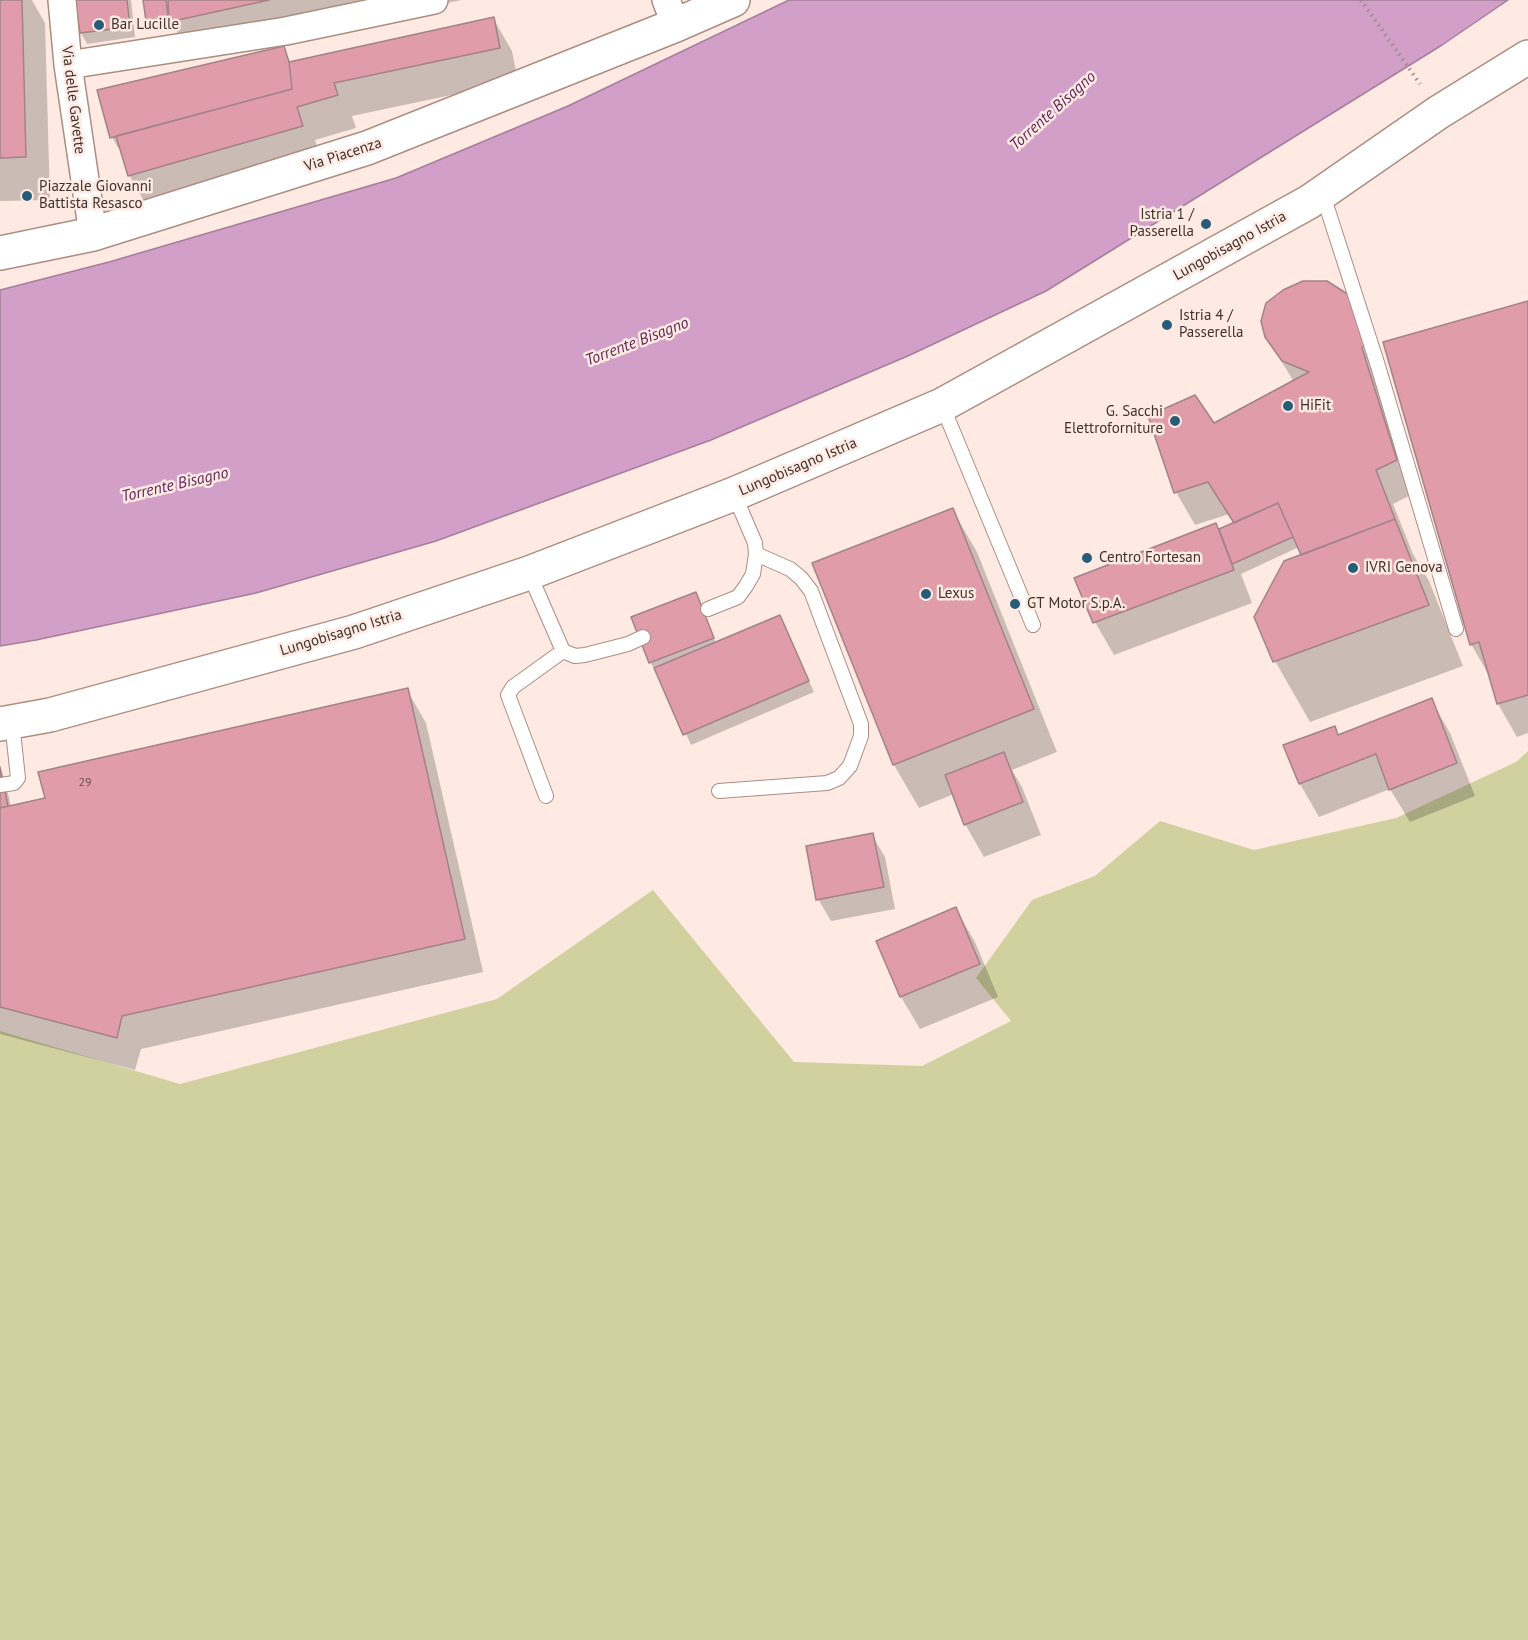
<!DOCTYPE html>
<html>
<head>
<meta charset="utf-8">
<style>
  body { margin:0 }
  canvas { display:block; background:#feeae2 }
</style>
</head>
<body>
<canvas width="1528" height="1640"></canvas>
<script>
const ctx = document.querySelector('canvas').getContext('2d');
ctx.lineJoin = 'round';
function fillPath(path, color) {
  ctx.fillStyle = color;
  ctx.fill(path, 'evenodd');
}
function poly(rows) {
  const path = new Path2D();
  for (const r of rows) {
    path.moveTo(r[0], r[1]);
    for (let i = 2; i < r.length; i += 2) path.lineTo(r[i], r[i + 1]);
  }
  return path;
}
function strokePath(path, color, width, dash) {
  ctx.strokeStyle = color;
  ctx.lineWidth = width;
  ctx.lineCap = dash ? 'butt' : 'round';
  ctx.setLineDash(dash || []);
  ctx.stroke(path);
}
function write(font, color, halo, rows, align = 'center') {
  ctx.font = font + ' "PT Sans",sans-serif';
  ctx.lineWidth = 5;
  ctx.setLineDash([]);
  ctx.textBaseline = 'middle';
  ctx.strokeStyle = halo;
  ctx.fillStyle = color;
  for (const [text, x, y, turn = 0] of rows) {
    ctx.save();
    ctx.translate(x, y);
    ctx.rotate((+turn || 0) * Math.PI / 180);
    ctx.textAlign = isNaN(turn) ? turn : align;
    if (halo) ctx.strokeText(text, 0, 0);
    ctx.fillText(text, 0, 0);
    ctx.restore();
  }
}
const green = poly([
  [1528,751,1528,1640,0,1640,0,1031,180,1084,497,999,653,890,794,1062,922,1066,1011,1021,976,978,1032,900,1095,876,1160,821,1254,850,1396,818,1516,762]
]);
const water = poly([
  [789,0,1508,0,1442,45,1046,291,910,355,711,440,436,541,256,593,36,640,0,646,0,290,109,262,396,178,568,106,789,0]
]);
const shadow = poly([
  [0,0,32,0,45,23,50,200,0,201],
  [77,0,131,0,135,37,87,44,81,33],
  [145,0,462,0,297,31,190,54,174,27,154,31,148,21],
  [493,18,512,51,518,81,352,116,356,128,315,140,321,159,148,208,129,175,121,147,118,148,112,137,283,48,291,64],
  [1347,296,1415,493,1393,504,1413,554,1429,581,1463,666,1310,722,1275,661,1303,556,1299,547,1241,574,1252,603,1114,655,1095,622,1219,531,1234,524,1229,514,1195,525,1176,492,1213,425,1294,382,1266,336],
  [1528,302,1528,733,1517,737,1498,704,1490,677,1471,644],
  [952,509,977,552,1057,752,1012,770,1022,787,1041,835,984,857,965,824,954,794,919,808,894,765,814,564],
  [696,594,716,643,780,617,814,692,691,745,658,672,656,672,650,662],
  [407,690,426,723,483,972,141,1049,135,1070,0,1034,0,770,5,779,11,807,46,799],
  [1431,700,1450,733,1475,796,1410,822,1390,789,1319,817,1300,784,1285,746,1334,727,1339,736],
  [872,835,885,857,895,909,831,921,818,899],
  [956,909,975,942,998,997,920,1029,901,997,878,941]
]);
const building = poly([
  [0,0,22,0,26,157,0,158,0,0],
  [75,0,127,0,130,27,80,33,75,0],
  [143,0,166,0,168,17,146,21,143,0],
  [168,0,269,0,169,22,168,0],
  [494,17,500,48,334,83,338,95,297,107,303,126,128,176,116,136,292,89,289,62,494,17],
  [284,46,289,62,292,89,110,138,97,90,284,46],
  [1303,281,1327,281,1349,295,1366,341,1362,348,1397,460,1376,470,1395,519,1301,555,1278,503,1234,523,1208,482,1174,493,1148,416,1195,395,1214,423,1309,372,1282,361,1265,337,1261,321,1266,303,1283,290,1303,281],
  [1528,301,1528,695,1497,704,1479,642,1470,645,1383,342,1528,301],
  [1278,503,1293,537,1232,564,1219,529,1278,503],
  [953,508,1034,709,893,765,812,563,953,508],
  [1395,519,1429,605,1273,662,1254,617,1284,561,1395,519],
  [1216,523,1234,570,1093,623,1074,578,1216,523],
  [696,592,714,638,649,663,631,617,696,592],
  [780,615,809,681,683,735,654,668,780,615],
  [408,688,465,939,122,1016,117,1038,0,1007,0,808,45,798,38,772,408,688],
  [1432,698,1457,763,1389,790,1376,754,1299,784,1283,745,1335,726,1338,735,1432,698],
  [1004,752,1023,802,964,825,945,775,1004,752],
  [0,767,8,806,0,808,0,767],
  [873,833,884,887,816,900,806,846,873,833],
  [956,907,980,964,900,997,876,941,956,907]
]);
const path = poly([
  [1361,0,1420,84]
]);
const lane = poly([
  [1322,192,1378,366,1456,629],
  [942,405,1033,625],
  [529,573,563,651,575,656,585,655,628,644,643,637],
  [708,609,738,597,746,586,753,574,756,554,755,543,734,494],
  [0,785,14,783,18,778,12,722],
  [719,791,827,783,839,778,850,766,861,736,861,724,811,591,801,578,790,569,756,554],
  [546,796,508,695,513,687,563,651]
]);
const street = poly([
  [62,0,68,65,93,234],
  [666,0,676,25],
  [68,65,286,31,434,0]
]);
const secondary = poly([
  [0,253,93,234,367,148,676,25,733,0]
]);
const primary = poly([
  [0,724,50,715,354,632,529,573,734,494,942,405,1309,202,1439,112,1528,57]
]);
const markers = [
  [99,25,6,"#285d79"],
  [27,196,6,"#285d79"],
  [1206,224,6,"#285d79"],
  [1167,325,6,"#285d79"],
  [1288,406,6,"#285d79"],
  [1175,421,6,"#285d79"],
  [1087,558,6,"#285d79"],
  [1353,568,6,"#285d79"],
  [926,594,6,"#285d79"],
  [1015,604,6,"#285d79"]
];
const numberNames = [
  ["29",85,783]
];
const poiNames = [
  ["Bar Lucille",111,25],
  ["Piazzale Giovanni",39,187],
  ["Battista Resasco",39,204],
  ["Istria 1 /",1194,215,"right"],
  ["Passerella",1194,232,"right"],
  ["Istria 4 /",1179,316],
  ["Passerella",1179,333],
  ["HiFit",1300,406],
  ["G. Sacchi",1163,412,"right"],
  ["Elettroforniture",1163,429,"right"],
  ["Centro Fortesan",1099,558],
  ["IVRI Genova",1365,568],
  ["Lexus",938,594],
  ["GT Motor S.p.A.",1027,604]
];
const streetNames = [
  ["Via delle Gavette",73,100,83],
  ["Via Piacenza",343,155,-18],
  ["Lungobisagno Istria",1230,246,-29],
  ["Lungobisagno Istria",798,467,-23],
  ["Lungobisagno Istria",341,633,-17]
];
const waterNames = [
  ["Torrente Bisagno",1053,111,-42],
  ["Torrente Bisagno",637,342,-21],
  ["Torrente Bisagno",175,485,-13]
];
fillPath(green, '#d1d1a0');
fillPath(water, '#d29fc8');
strokePath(water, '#a67e9a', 1.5);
fillPath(shadow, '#0003');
fillPath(building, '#e09da9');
strokePath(building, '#a38288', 1.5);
strokePath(lane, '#ac8d82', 16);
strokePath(street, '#ac8d82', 30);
strokePath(secondary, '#ac8d82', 36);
strokePath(primary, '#ac8d82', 36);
strokePath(path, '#9d8c86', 4, [1.5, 4.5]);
strokePath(lane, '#fff', 14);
strokePath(street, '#fff', 27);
strokePath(secondary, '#fff', 33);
strokePath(primary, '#fff', 33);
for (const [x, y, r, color] of markers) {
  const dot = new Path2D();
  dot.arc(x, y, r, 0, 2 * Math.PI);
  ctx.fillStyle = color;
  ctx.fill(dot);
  strokePath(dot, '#feeae2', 2);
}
write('12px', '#674d4c', null, numberNames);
write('15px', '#3f322d', '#feeae2', poiNames, 'left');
write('15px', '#3f322d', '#feeae2', streetNames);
write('italic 16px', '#612558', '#feeae2', waterNames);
</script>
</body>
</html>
